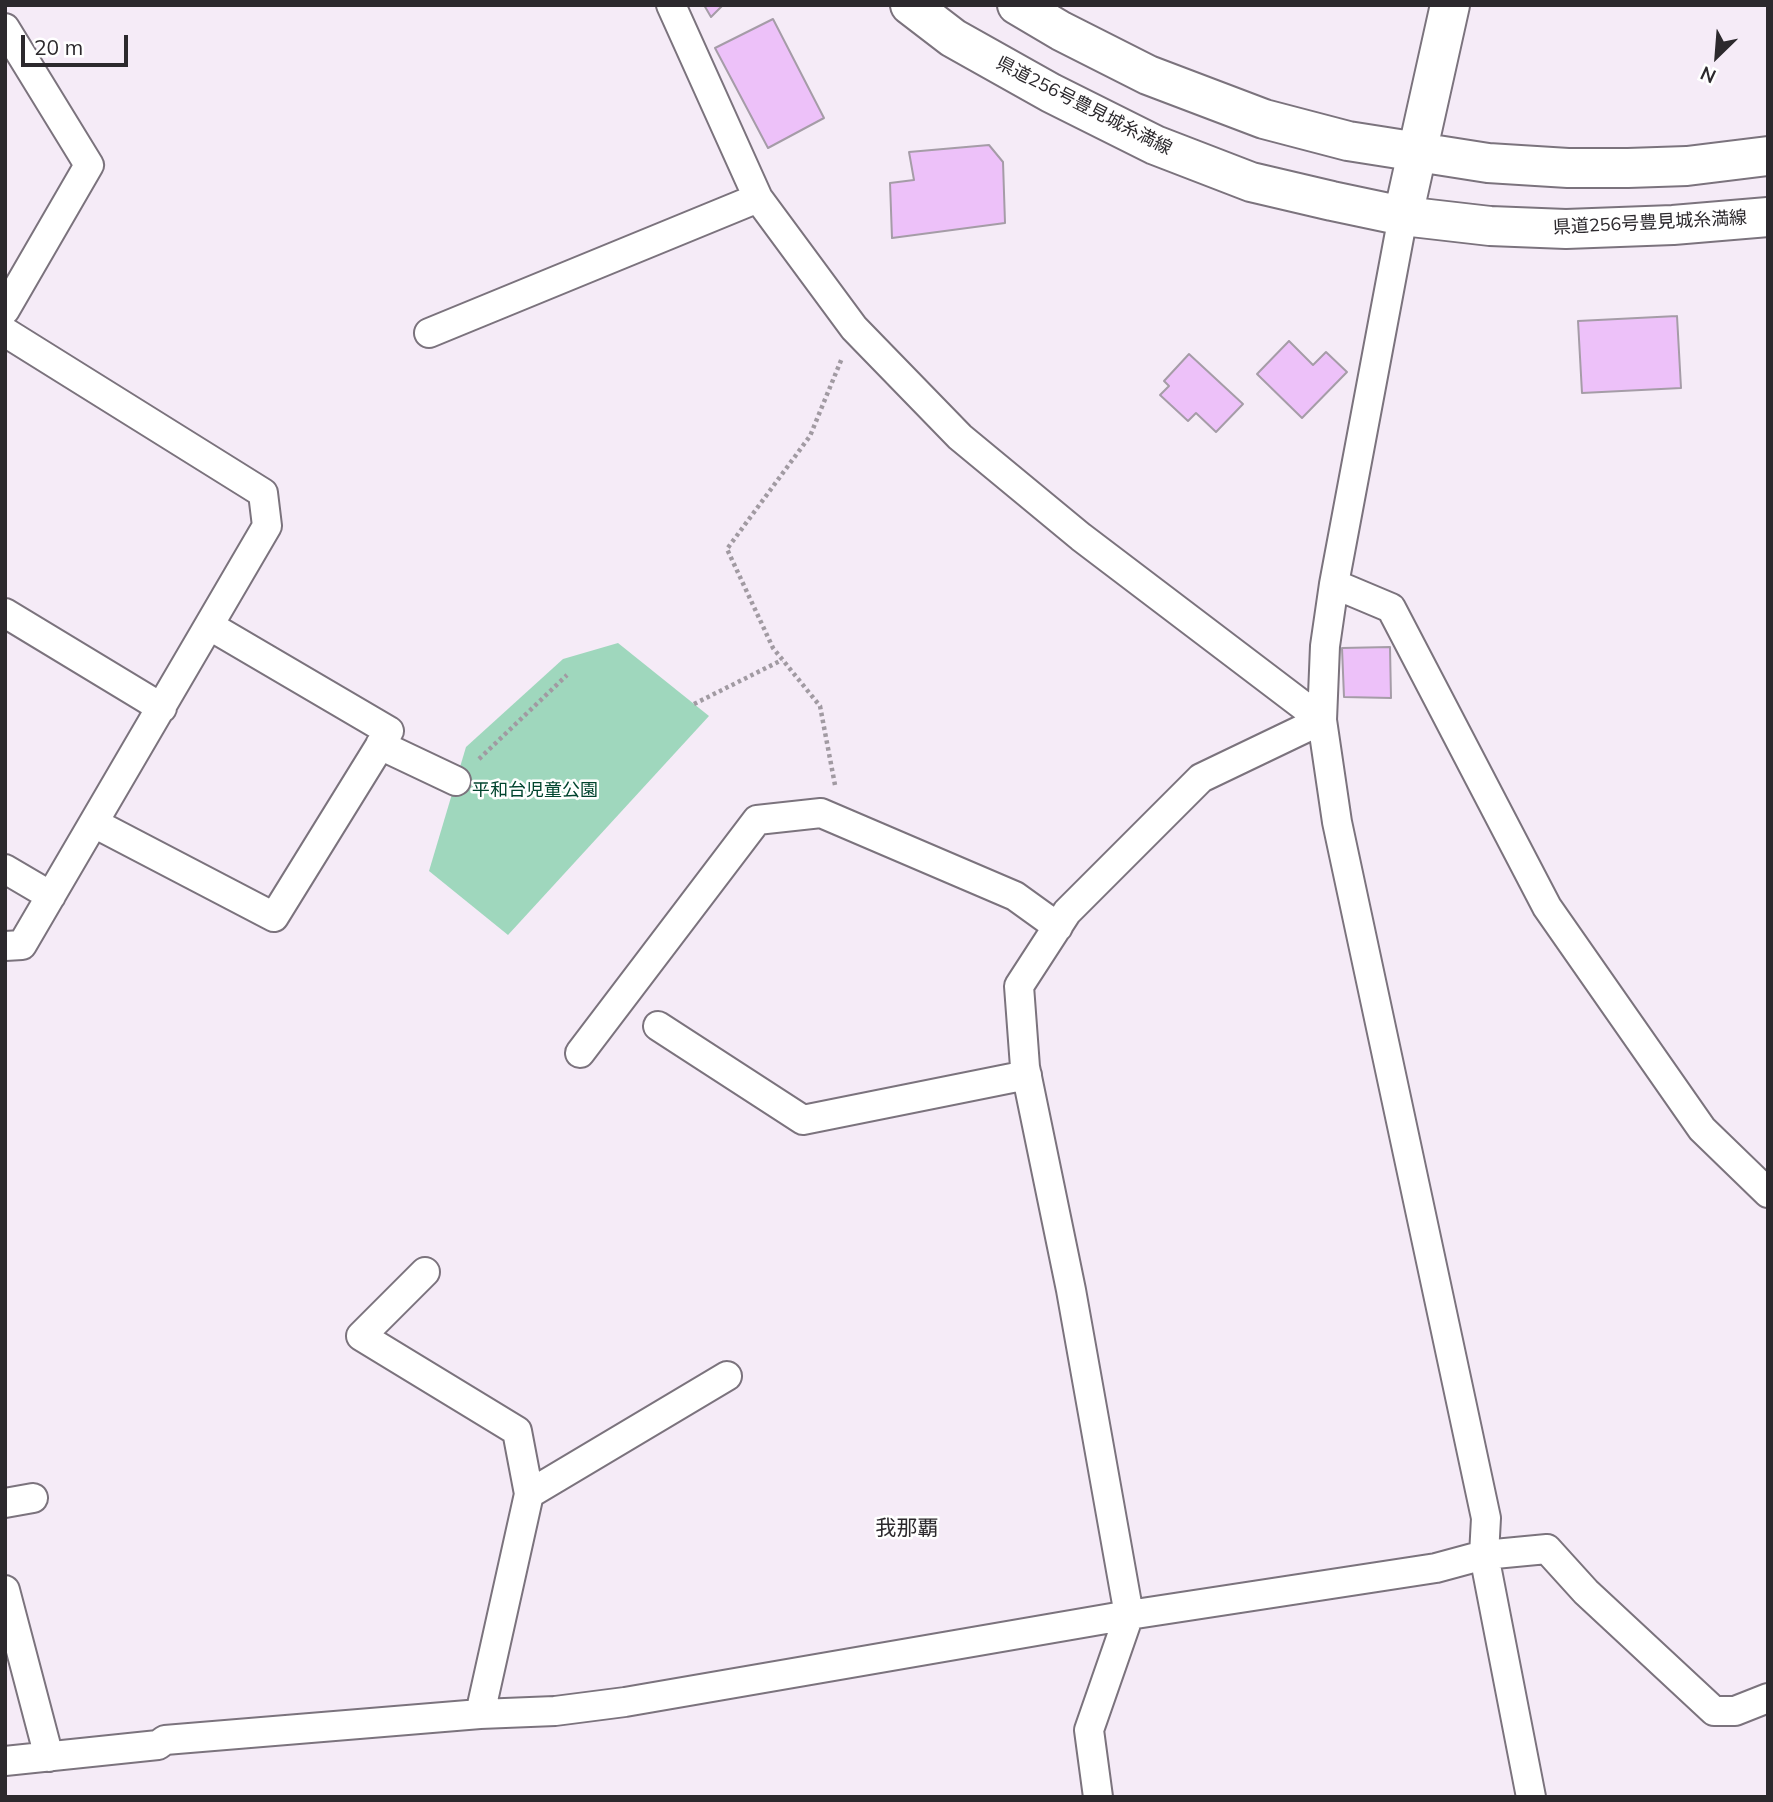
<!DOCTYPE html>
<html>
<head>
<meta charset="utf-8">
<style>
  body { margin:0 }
  #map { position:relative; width:1773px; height:1802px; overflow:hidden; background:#f5ebf7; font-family:Mulish,sans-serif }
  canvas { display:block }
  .frame { position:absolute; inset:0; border:7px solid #2c292d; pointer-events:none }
  .north { position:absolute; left:1682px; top:21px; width:70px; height:70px; -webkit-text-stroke:5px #fff; paint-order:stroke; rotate:205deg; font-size:19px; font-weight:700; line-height:28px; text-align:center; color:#2c292d }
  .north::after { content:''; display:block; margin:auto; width:24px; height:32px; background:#2c292d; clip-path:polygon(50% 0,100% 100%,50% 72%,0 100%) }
  .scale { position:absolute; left:21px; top:35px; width:107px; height:32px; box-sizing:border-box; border:4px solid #2c292d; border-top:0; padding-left:9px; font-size:21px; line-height:24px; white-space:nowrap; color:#2c292d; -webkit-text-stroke:5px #fff; paint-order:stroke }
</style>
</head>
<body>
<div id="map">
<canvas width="1773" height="1802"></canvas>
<div class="frame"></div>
<div class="north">N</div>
<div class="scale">20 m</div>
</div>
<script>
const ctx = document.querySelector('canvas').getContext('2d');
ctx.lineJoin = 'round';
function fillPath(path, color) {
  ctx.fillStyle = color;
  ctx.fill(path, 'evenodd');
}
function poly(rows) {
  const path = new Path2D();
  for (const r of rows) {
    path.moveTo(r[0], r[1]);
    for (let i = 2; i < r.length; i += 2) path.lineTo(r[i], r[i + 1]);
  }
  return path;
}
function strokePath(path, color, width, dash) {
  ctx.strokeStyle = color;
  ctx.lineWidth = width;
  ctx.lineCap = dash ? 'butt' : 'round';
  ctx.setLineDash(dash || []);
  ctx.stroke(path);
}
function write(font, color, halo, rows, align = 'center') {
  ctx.font = font + ' Mulish,"Noto Sans JP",sans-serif';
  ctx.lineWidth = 5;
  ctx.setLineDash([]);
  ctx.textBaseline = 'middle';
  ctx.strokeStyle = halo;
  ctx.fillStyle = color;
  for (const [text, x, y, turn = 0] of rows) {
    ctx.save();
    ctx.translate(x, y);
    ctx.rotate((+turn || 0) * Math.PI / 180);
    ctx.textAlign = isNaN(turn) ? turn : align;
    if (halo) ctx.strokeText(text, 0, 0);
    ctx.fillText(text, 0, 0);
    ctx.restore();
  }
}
const green = poly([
  [618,643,709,716,508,935,429,871,466,747,563,659]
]);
const building = poly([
  [704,5,723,5,711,17,704,5],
  [773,19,824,118,768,148,715,48,773,19],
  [989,145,1003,162,1005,223,892,238,890,183,914,180,909,152,989,145],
  [1677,316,1681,388,1582,393,1578,321,1677,316],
  [1289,341,1313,365,1326,352,1347,372,1302,418,1257,374,1289,341],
  [1189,354,1243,404,1216,432,1196,413,1188,421,1160,395,1169,386,1164,381,1189,354],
  [1390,647,1391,698,1344,697,1342,648,1390,647]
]);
const path = poly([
  [694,704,782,660],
  [479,759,567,675],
  [835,785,820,706,773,648,727,549,810,436,842,358]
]);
const street = poly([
  [671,5,758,198,854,328,960,437,1081,537,1322,720],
  [5,28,89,165,5,310],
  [1403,216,1334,584,1325,646,1322,720,1337,822,1486,1518,1484,1555,1531,1797],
  [5,332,263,493,267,526,22,945,5,946],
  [429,333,758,198],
  [1334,584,1391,608,1547,907,1702,1129,1768,1193],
  [5,613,162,708],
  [380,745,456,781],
  [94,823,274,917,389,731,210,626],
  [5,869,51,896],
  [658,1026,803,1120,1027,1075],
  [580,1053,757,820,821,813,1015,896,1058,927],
  [425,1272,361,1336,517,1431,529,1494],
  [5,1503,33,1498],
  [5,1590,49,1757],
  [480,1714,529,1494,727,1376],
  [5,1761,158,1745,165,1740,480,1714,555,1711,625,1702,1129,1615,1436,1568,1484,1555,1547,1549,1586,1592,1714,1711,1735,1711,1768,1698],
  [1098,1797,1089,1730,1129,1615,1071,1290,1025,1067,1019,986,1067,912,1201,778,1322,720]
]);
const secondary = poly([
  [910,5,953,38,1051,93,1155,145,1251,182,1332,201,1403,216,1490,226,1566,229,1673,225,1768,217],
  [1017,5,1061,31,1148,75,1264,119,1348,141,1488,163,1568,168,1628,168,1687,166,1768,156],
  [1403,216,1450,5]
]);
const streetNames = [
  ["県道256号豊見城糸満線",1084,106,27],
  ["県道256号豊見城糸満線",1650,223,-3]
];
const parkNames = [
  ["平和台児童公園",535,791]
];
const quarterNames = [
  ["我那覇",907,1529]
];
fillPath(green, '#9fd7bd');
fillPath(building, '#edc1f9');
strokePath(building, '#a59ca7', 2);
strokePath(street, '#7b737d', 32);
strokePath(secondary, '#7b737d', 42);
strokePath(path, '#a19aa2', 4.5, [3.5, 3.5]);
strokePath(street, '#fff', 28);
strokePath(secondary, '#fff', 38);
write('18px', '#2c292d', '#fff', streetNames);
write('18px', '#00442e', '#fff', parkNames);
write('21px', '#2c292d', '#fff', quarterNames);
</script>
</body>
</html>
